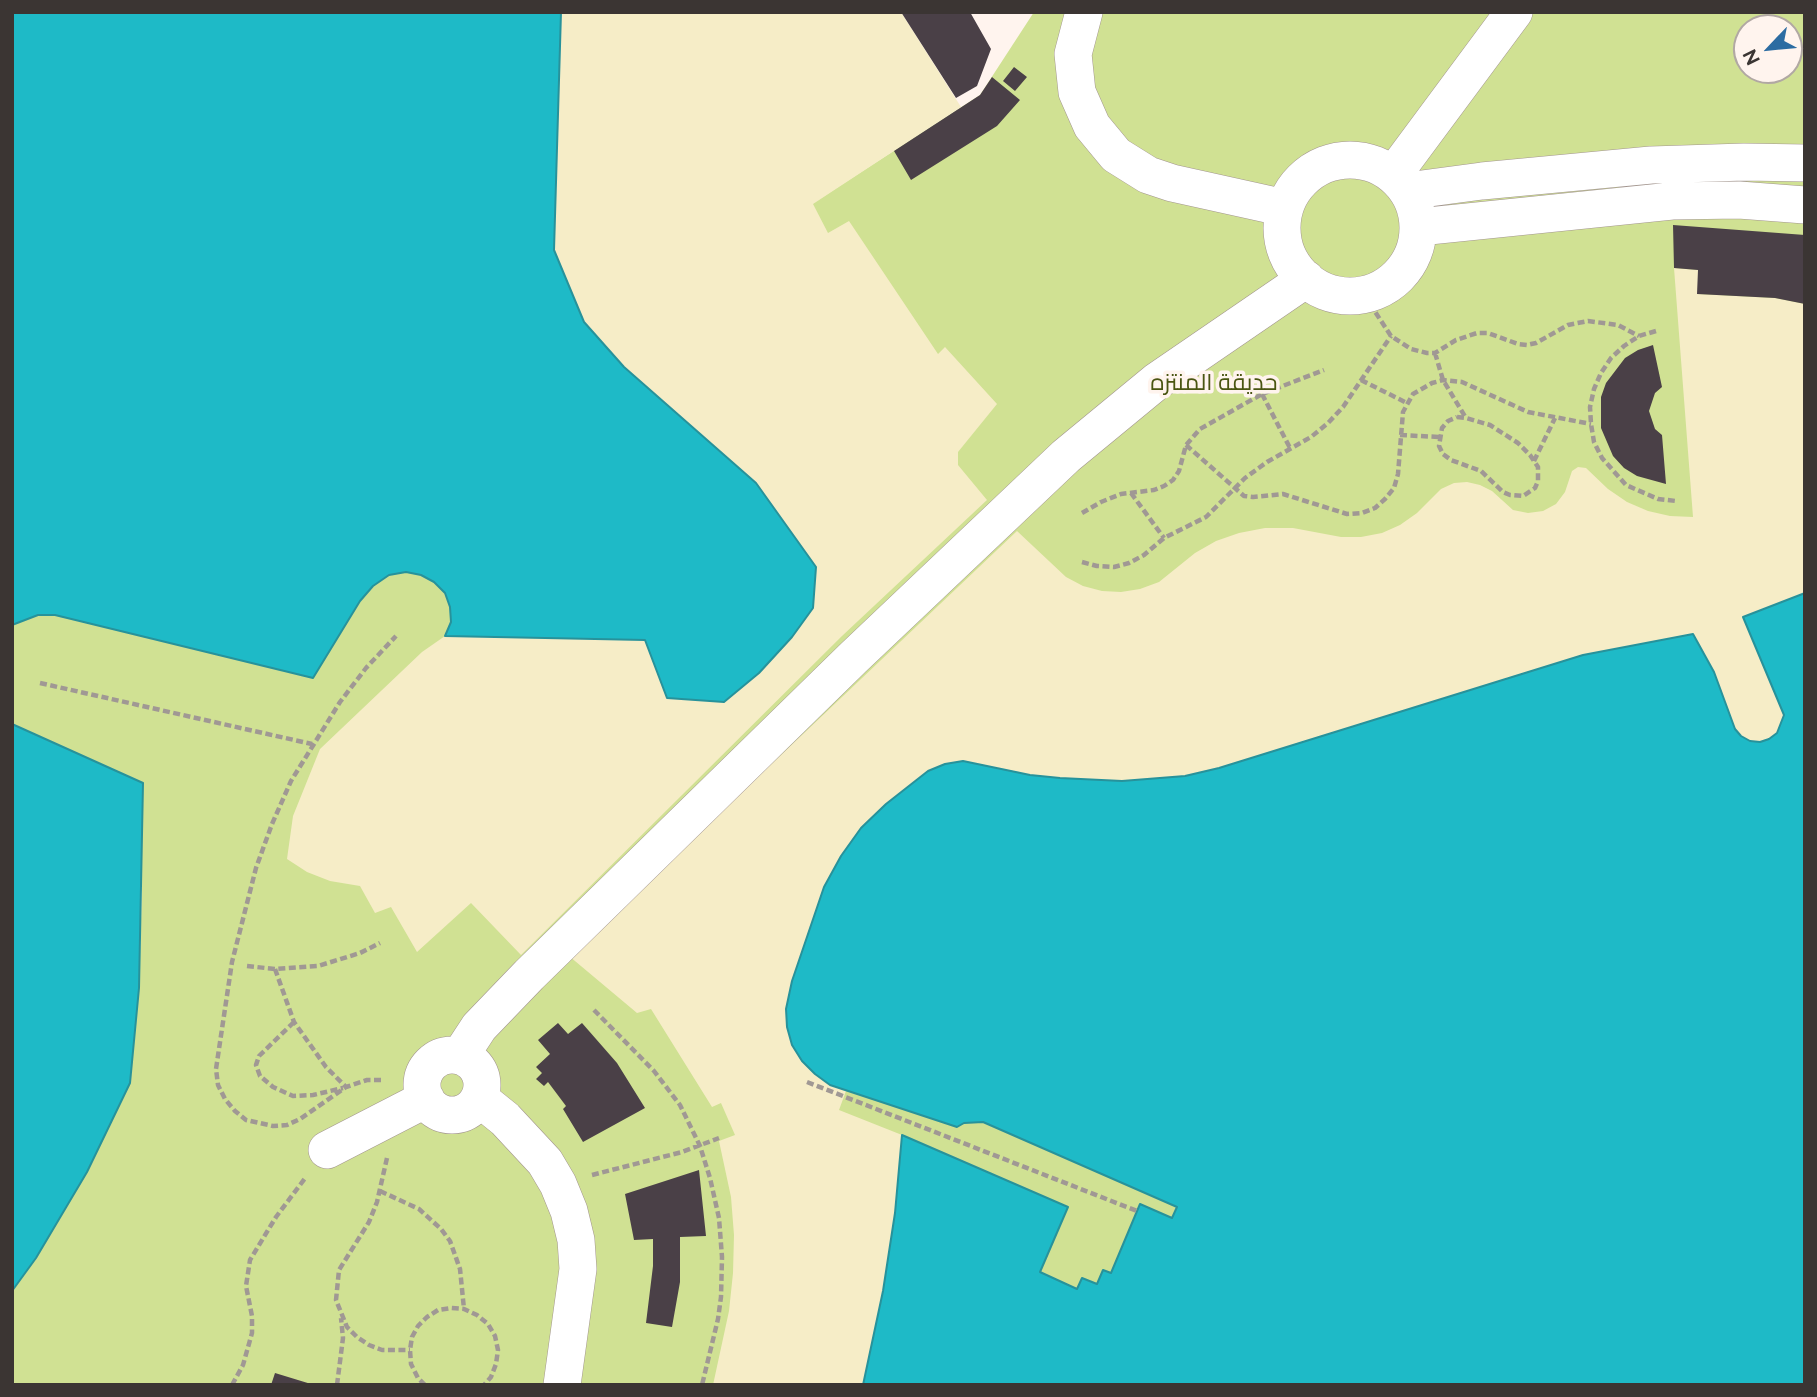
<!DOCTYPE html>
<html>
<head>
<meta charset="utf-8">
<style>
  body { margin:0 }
  #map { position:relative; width:1817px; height:1397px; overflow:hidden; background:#fff4ee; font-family:Raleway,sans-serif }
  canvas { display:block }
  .frame { position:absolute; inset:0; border:14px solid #3b3533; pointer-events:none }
  .north { position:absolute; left:1733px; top:14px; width:70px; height:70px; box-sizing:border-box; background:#fff4ee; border:2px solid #b1a8a3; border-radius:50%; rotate:244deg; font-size:19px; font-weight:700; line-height:28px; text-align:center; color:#3b3533 }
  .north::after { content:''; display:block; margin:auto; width:24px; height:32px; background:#2c6ca2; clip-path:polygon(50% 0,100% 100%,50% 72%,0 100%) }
</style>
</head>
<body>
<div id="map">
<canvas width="1817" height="1397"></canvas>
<div class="frame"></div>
<div class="north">N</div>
</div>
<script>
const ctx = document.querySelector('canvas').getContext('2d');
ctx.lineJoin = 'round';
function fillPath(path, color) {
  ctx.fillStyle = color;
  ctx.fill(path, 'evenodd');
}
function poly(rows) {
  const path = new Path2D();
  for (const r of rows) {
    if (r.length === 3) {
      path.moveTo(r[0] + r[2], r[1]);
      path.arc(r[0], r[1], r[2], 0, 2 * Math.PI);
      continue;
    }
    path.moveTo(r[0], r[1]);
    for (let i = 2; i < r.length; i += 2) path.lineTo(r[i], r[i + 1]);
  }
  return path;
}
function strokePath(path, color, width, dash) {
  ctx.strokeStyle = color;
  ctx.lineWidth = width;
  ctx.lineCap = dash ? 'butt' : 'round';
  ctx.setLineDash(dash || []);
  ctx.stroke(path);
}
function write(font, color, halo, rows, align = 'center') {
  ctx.font = font + ' Raleway,Cairo,sans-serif';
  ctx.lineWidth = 7;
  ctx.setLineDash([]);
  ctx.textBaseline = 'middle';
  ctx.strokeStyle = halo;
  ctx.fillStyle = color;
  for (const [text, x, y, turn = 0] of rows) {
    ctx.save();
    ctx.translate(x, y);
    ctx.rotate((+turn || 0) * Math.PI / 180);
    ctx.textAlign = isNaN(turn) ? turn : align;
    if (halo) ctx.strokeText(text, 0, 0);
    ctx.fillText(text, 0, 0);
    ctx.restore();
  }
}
const green = poly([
  [1034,12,1805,12,1805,593,1776,602,830,1085,957,1127,964,1123,983,1122,1177,1206,1172,1218,1097,1284,1077,1289,1040,1272,1068,1207,903,1135,863,1385,12,1385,12,1291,36,1258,87,1172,130,1083,139,988,142,886,21,729,12,724,12,625,38,615,55,615,312,677,360,601,373,586,389,575,406,572,421,575,434,582,445,593,450,607,451,622,446,636,813,203,980,95],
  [1747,28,1789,28,1789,70,1747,70]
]);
const sand = poly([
  [561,12,901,12,961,107,813,204,828,233,849,221,938,354,945,347,997,404,958,452,958,465,987,500,842,636,521,955,471,903,417,952,391,907,375,913,360,886,330,881,307,872,287,859,293,816,320,749,422,652,445,636,646,640,667,698,724,702,759,673,792,637,624,367,584,322,554,249],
  [1674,268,1698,270,1698,294,1775,298,1805,304,1805,593,1743,617,1782,707,1784,715,1777,733,1769,739,1759,742,1750,741,1741,736,1735,728,1714,672,1704,652,1185,777,1122,781,1060,778,1030,775,963,761,945,764,928,771,886,804,861,828,841,856,824,887,792,981,786,1009,830,1085,846,1091,839,1110,902,1135,895,1213,883,1291,863,1385,713,1385,729,1311,733,1273,734,1235,731,1197,719,1141,735,1135,721,1103,712,1107,651,1009,637,1013,569,956,1017,531,1066,577,1083,586,1102,591,1121,592,1140,589,1159,582,1195,553,1216,541,1239,533,1265,528,1293,528,1341,537,1361,537,1382,533,1400,525,1417,513,1441,489,1454,483,1467,482,1480,485,1492,491,1513,510,1528,513,1543,511,1556,504,1565,492,1572,471,1578,467,1586,468,1608,489,1627,502,1648,511,1670,516,1693,517]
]);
const water = poly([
  [12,12,561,12,554,250,584,322,624,367,756,483,816,567,813,608,792,637,759,673,724,702,667,698,645,640,445,636,451,622,450,607,445,593,434,582,421,575,406,572,389,575,373,586,360,601,313,678,55,615,38,615,12,625,12,12],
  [1805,593,1805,1385,863,1385,883,1291,895,1213,902,1135,1068,1207,1040,1272,1077,1289,1082,1278,1097,1284,1103,1270,1111,1273,1140,1204,1172,1218,1177,1207,983,1122,964,1123,957,1127,830,1085,815,1074,802,1061,792,1045,787,1027,786,1009,792,981,824,887,841,856,861,828,886,804,928,771,945,764,963,761,1030,775,1060,778,1122,781,1185,776,1219,768,1583,655,1693,634,1714,672,1735,729,1741,736,1750,741,1760,742,1769,739,1777,733,1784,715,1743,617,1805,593],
  [12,724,143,783,139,988,130,1083,87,1172,36,1258,12,1291,12,724]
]);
const building = poly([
  [901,12,970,12,991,49,977,86,956,98],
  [1014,67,1027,77,1015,91,1003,81],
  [992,77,1020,100,997,126,911,180,894,151,980,95],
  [1673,225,1805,235,1805,304,1775,298,1697,294,1698,270,1674,268],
  [1653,345,1662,387,1655,393,1649,411,1655,429,1662,435,1666,484,1637,476,1624,468,1613,456,1601,428,1601,397,1606,383,1625,358,1638,350],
  [558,1023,568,1034,582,1023,617,1063,645,1108,583,1142,563,1109,566,1106,548,1082,544,1086,536,1079,542,1073,536,1067,550,1054,538,1040],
  [699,1170,706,1236,680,1237,680,1282,672,1327,646,1323,653,1266,653,1239,634,1240,625,1194],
  [275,1373,311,1384,311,1385,271,1385]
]);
const path = poly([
  [1364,295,1391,336,1411,349,1427,353,1435,353,1456,340,1477,333,1488,333,1518,344,1527,345,1536,343,1568,325,1588,321,1618,325,1639,336],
  [1656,331,1639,336,1624,346,1611,358,1601,373,1594,389,1590,407,1591,424,1594,442,1602,458,1626,485,1658,499,1676,501],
  [1435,353,1443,380,1466,418],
  [1361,380,1407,403],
  [1262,394,1290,448],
  [1457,417,1466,418,1490,425,1518,443,1530,455,1538,467,1538,481,1535,488,1523,496,1510,495,1503,492,1481,471,1451,460,1443,454,1439,446,1442,428,1448,421,1457,417],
  [1400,435,1439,437],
  [1186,445,1244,496,1253,497,1283,494,1347,514,1362,513,1375,508,1385,499,1394,488,1398,474,1403,412,1413,394,1432,383,1443,380,1462,382,1528,412,1591,424],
  [1534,461,1555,418],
  [1131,493,1164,538],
  [1082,513,1101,502,1121,494,1154,490,1164,486,1173,480,1179,471,1186,445,1200,429,1262,394,1324,370],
  [1082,562,1097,566,1114,567,1129,563,1144,555,1164,538,1206,517,1245,478,1267,462,1311,437,1328,423,1343,407,1391,336],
  [40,683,312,744],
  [247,966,275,969,318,966,360,953,380,943],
  [275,969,294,1022,326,1067,346,1087],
  [594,1010,654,1071,680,1105,700,1146,710,1178,719,1218,722,1257,721,1297,718,1319,702,1385],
  [294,1022,259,1056,256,1065,260,1076,273,1087,293,1096,313,1095,343,1088],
  [381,1080,367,1080,346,1087,300,1119,287,1125,273,1126,246,1120,235,1111,225,1099,218,1085,216,1069,232,962,256,868,272,824,291,781,340,702,366,668,396,636],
  [807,1082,1137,1211],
  [387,1158,377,1202,369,1222,339,1270,336,1300,347,1327,357,1337,369,1345,382,1350,410,1350],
  [592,1175,682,1152,719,1138],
  [380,1191,419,1209,441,1229,450,1241,460,1269,464,1309],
  [232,1385,243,1365,252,1333,252,1316,246,1286,250,1260,276,1217,306,1177],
  [337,1385,343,1338,341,1318],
  [425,1385,418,1378,411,1364,410,1350,412,1337,418,1326,427,1317,438,1310,451,1308,464,1309,477,1315,488,1324,495,1336,498,1350,496,1364,491,1377,484,1385]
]);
const minor = poly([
  [1084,12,1073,54,1077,92,1092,126,1116,155,1148,175,1172,183,1285,208],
  [1350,228,68],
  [1393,175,1514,12],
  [1407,191,1482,181,1651,165,1744,162,1805,163],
  [1419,227,1672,201,1739,200,1805,205],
  [452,1085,30],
  [460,1056,479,1027,529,975,853,658,1066,456,1157,381,1306,279],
  [479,1098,505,1119,545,1162,558,1184,569,1211,576,1240,578,1269,562,1385],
  [327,1150,426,1099]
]);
const parkNames = [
  ["حديقة المنتزه",1214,383]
];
fillPath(green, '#d0e193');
fillPath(sand, '#f6edc7');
fillPath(water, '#1ebac7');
strokePath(water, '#27929b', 2);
fillPath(building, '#4a4047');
strokePath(minor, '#a3968f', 38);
strokePath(path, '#a09894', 4.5, [7, 3.5]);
strokePath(minor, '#fff', 37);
write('23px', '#4a5512', '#fff4ee', parkNames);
</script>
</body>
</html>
